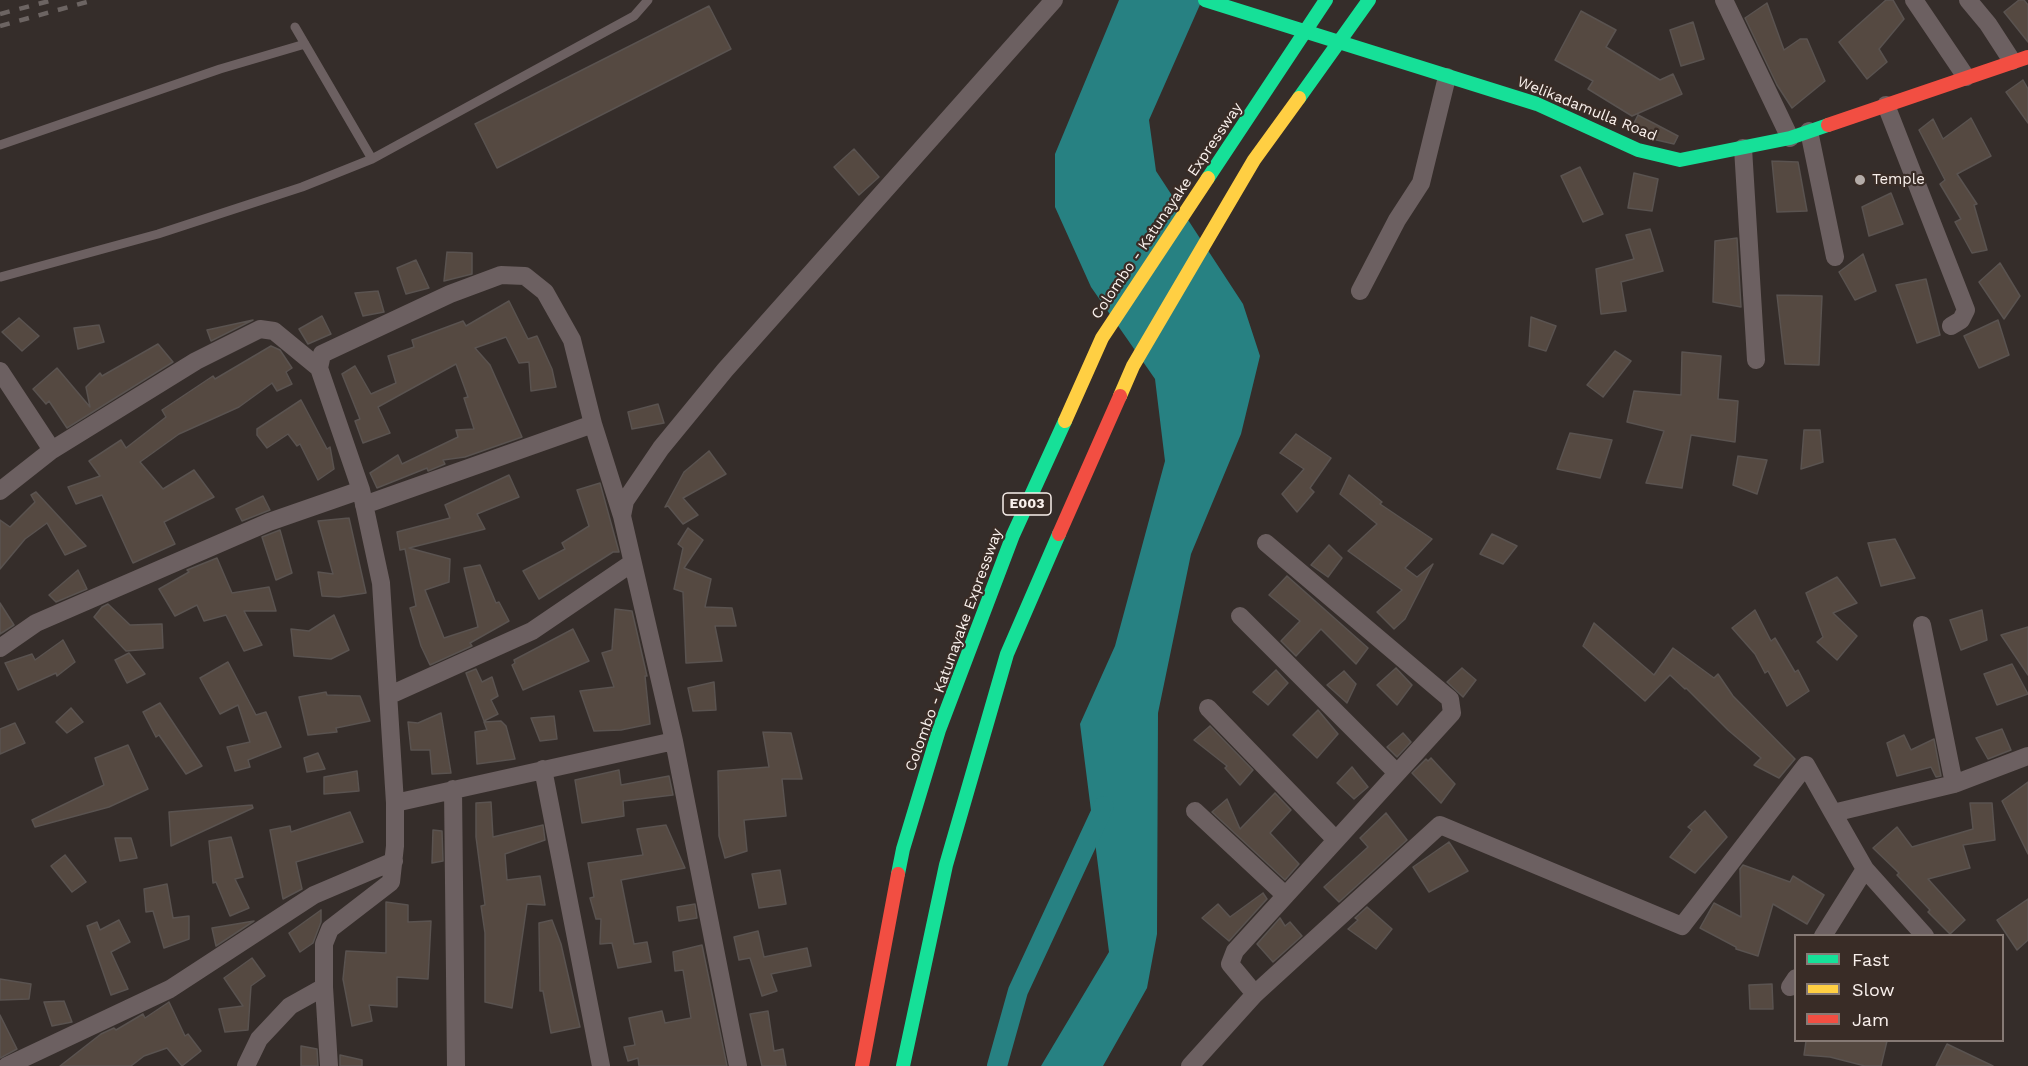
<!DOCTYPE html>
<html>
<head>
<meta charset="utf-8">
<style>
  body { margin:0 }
  #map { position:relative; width:2028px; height:1066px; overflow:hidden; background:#352d2a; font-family:"Work Sans",sans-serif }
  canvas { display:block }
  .legend { position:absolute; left:1794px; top:934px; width:210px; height:108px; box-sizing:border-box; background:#392c26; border:2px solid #867a75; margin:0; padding:8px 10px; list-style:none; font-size:18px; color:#f9f0ec }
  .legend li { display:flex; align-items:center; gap:12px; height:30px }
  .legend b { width:30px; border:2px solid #867a75 }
</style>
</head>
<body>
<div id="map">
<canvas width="2028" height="1066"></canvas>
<ul class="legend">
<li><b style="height:8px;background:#16e098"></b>Fast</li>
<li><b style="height:8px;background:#ffcf43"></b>Slow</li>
<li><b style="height:8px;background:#f24e42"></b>Jam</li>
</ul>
</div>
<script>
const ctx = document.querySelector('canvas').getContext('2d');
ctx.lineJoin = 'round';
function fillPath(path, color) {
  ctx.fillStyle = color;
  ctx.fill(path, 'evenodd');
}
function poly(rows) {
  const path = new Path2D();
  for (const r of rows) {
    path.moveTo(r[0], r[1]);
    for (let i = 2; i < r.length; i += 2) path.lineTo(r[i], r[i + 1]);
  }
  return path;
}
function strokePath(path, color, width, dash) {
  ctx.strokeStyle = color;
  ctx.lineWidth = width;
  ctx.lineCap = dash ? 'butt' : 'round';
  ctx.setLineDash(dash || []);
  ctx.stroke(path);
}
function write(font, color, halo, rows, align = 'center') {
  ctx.font = font + ' "Work Sans",sans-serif';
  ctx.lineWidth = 4.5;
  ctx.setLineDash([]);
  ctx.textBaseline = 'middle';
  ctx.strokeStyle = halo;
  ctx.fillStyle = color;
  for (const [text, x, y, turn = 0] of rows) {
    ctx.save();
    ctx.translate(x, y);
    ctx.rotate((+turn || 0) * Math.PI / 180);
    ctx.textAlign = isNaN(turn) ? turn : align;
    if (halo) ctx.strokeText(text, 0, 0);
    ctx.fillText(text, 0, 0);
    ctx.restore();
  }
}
const water = poly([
  [1119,0,1202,0,1149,120,1156,171,1243,304,1260,356,1241,434,1191,554,1158,713,1157,934,1147,988,1103,1066,1041,1066,1109,952,1080,724,1115,646,1165,461,1155,379,1091,287,1055,207,1055,154]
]);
const canal = poly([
  [997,1066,1018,991,1104,806]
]);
const building = poly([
  [1886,0,1893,0,1904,19,1879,49,1887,62,1867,79,1839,42,1886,0],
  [2019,0,2024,0,2028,5,2028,42,2004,12,2019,0],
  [1767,3,1784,50,1800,39,1807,39,1825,81,1792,108,1777,85,1745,18,1767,3],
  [709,6,731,49,497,168,475,124,709,6],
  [1581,11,1616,30,1606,47,1660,80,1673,74,1682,94,1632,116,1588,89,1593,81,1555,60,1581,11],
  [1693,22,1704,59,1681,66,1670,30,1693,22],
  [2023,80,2028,89,2028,123,2006,92,2023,80],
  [1638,115,1678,136,1674,144,1648,138,1631,129,1638,115],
  [1971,118,1991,156,1957,174,1977,204,1974,205,1987,250,1972,253,1955,222,1961,219,1940,184,1945,180,1919,130,1933,119,1943,139,1971,118],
  [854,149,879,177,859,195,834,167,854,149],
  [1772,161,1798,162,1807,211,1777,212,1772,161],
  [1580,167,1603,214,1583,222,1561,176,1580,167],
  [1634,173,1658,179,1652,211,1628,208,1634,173],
  [1891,193,1903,224,1869,236,1862,207,1891,193],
  [1650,229,1663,271,1621,282,1626,311,1601,314,1596,269,1634,259,1626,235,1650,229],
  [1737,238,1741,307,1713,302,1715,241,1737,238],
  [447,252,472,253,472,274,444,281,447,252],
  [1863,254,1876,291,1855,300,1839,272,1863,254],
  [416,260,429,288,406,294,397,268,416,260],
  [2000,263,2020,296,2004,319,1979,282,2000,263],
  [1926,279,1940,335,1917,343,1896,285,1926,279],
  [378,291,384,312,363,316,355,293,378,291],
  [1777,295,1822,296,1819,365,1785,364,1777,295],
  [509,301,528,339,537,336,552,369,556,387,531,391,529,362,519,363,506,337,475,348,490,365,522,437,465,457,443,460,445,464,428,471,427,468,377,488,370,473,398,455,402,464,458,437,456,430,474,429,464,398,468,397,456,364,378,407,390,433,363,443,355,421,360,419,342,374,355,366,371,394,396,383,388,356,414,347,412,340,463,321,466,326,509,301],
  [322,316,331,334,308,344,299,329,322,316],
  [1531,317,1556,326,1546,351,1529,346,1531,317],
  [19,318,39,336,22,351,2,332,19,318],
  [253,320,211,341,207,330,253,320],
  [1998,320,2009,355,1979,368,1964,336,1998,320],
  [99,325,104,342,78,349,74,328,99,325],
  [158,344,173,362,67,428,49,401,46,404,33,389,57,368,90,407,86,387,100,373,102,376,158,344],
  [271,346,280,350,292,368,286,372,292,384,277,391,272,383,239,407,179,434,140,462,163,489,194,470,214,497,164,522,175,544,133,563,102,495,76,504,68,487,100,476,89,461,121,440,126,448,166,417,162,410,213,376,215,379,271,346],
  [1615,351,1631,361,1603,397,1587,385,1615,351],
  [1682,352,1721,356,1718,399,1738,401,1735,442,1691,435,1682,488,1646,483,1664,431,1627,422,1634,391,1681,395,1682,352],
  [301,400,327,449,330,447,334,469,318,480,300,444,297,446,288,434,267,448,257,435,257,429,301,400],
  [658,404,664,423,632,429,628,412,658,404],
  [1804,430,1820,430,1823,462,1801,469,1804,430],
  [1570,433,1612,440,1600,478,1557,469,1570,433],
  [1296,434,1331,458,1310,488,1314,492,1297,512,1282,494,1304,469,1280,453,1296,434],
  [709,451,726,474,683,498,698,515,683,524,668,506,665,507,684,472,709,451],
  [1738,456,1767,460,1757,494,1733,485,1738,456],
  [509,475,519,497,477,514,485,529,409,548,450,559,449,582,425,590,444,638,478,627,464,568,480,565,496,603,499,602,509,621,470,643,472,646,430,665,421,646,410,608,416,606,405,549,400,550,397,532,450,518,445,505,509,475],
  [1349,475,1382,502,1380,504,1432,539,1405,568,1417,577,1433,564,1405,619,1394,629,1377,612,1402,590,1348,551,1377,524,1340,494,1349,475],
  [600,483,619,552,613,552,539,599,523,571,565,549,562,543,589,526,577,490,600,483],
  [36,492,86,546,65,555,47,523,25,539,0,569,0,520,10,527,35,502,31,495,36,492],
  [263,496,270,510,242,521,236,509,263,496],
  [349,518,366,593,339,597,322,596,318,572,333,574,318,521,349,518],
  [688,528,703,540,684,568,711,579,705,607,732,608,736,626,715,626,722,661,686,663,683,592,674,589,683,548,678,544,688,528],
  [280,530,292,573,276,580,262,537,280,530],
  [1492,534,1517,546,1503,564,1480,554,1492,534],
  [1895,539,1915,578,1881,586,1868,543,1895,539],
  [1329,545,1342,558,1328,577,1311,565,1329,545],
  [217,558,232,593,269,587,276,611,244,611,262,645,244,651,226,615,204,621,197,605,175,616,159,589,189,572,187,570,217,558],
  [78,570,87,589,56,602,49,595,78,570],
  [1287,576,1368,648,1356,664,1321,629,1296,656,1281,641,1300,621,1269,595,1287,576],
  [1837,577,1857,603,1833,613,1857,636,1837,660,1817,642,1823,637,1806,593,1837,577],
  [0,603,14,625,0,634,0,603],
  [108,604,130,625,162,624,163,648,126,651,94,617,102,607,108,604],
  [615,609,632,611,647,676,645,676,650,724,621,730,594,731,580,691,614,687,602,653,612,650,615,609],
  [1755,610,1771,641,1775,638,1795,672,1798,670,1809,691,1787,706,1768,671,1765,673,1755,654,1732,628,1755,610],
  [1982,610,1987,640,1961,650,1950,620,1982,610],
  [334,615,349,650,331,659,294,656,291,629,309,631,334,615],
  [1594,623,1654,675,1673,648,1714,678,1718,674,1733,696,1795,759,1779,778,1754,765,1761,758,1728,730,1686,688,1685,689,1670,675,1645,701,1583,646,1594,623],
  [2028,627,2028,675,2001,635,2028,627],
  [573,629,589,661,523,690,512,665,515,663,514,660,573,629],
  [63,640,75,662,57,676,56,673,18,690,5,663,32,654,35,660,63,640],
  [129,653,145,674,127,683,115,660,129,653],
  [228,662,256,715,266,712,281,747,248,760,250,767,235,771,227,747,250,742,238,705,220,714,200,678,228,662],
  [2012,664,2028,694,1997,705,1984,674,2012,664],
  [1396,668,1412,685,1397,705,1377,685,1396,668],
  [1462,668,1476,680,1463,697,1447,682,1462,668],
  [476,669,482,682,492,677,498,696,491,700,498,714,484,721,466,673,476,669],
  [1276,670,1288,683,1268,705,1253,692,1276,670],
  [1344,671,1356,684,1347,703,1327,685,1344,671],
  [714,682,716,710,693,711,688,688,714,682],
  [326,692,327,695,360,696,370,721,336,728,337,732,308,735,299,697,326,692],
  [160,703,202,766,186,774,159,735,156,737,143,712,160,703],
  [71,708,83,722,67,733,56,722,71,708],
  [1318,710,1338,734,1317,758,1293,735,1318,710],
  [441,713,451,773,432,774,430,750,411,750,408,722,418,723,441,713],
  [554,716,557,739,540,741,531,718,554,716],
  [501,721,506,726,515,759,477,764,475,732,487,730,484,722,501,721],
  [15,723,25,743,0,754,0,729,15,723],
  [1210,726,1253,770,1240,785,1225,768,1227,766,1194,740,1210,726],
  [2002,729,2011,750,1988,759,1976,738,2002,729],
  [763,732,791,733,802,779,782,779,786,816,744,820,747,851,725,858,719,836,718,771,769,767,763,732],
  [1403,733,1411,742,1397,757,1387,747,1403,733],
  [1904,735,1911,750,1934,739,1941,776,1936,777,1931,767,1897,776,1887,743,1904,735],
  [128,745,148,789,109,807,35,827,32,820,104,785,95,758,128,745],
  [318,753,325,769,307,772,304,758,318,753],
  [1431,758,1455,784,1441,803,1412,773,1426,759,1428,761,1431,758],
  [1352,767,1368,787,1354,799,1337,783,1352,767],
  [619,770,621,785,669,776,673,795,623,801,624,816,582,823,575,780,619,770],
  [357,771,359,791,324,794,324,777,357,771],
  [2028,782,2028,854,2002,801,2028,782],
  [1275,793,1291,810,1270,833,1299,864,1285,880,1212,812,1227,799,1240,829,1275,793],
  [491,802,493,837,543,825,545,840,505,854,507,880,540,876,545,905,527,904,512,1008,485,1002,485,933,481,906,485,905,476,837,476,803,491,802],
  [1970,803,1992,803,1995,840,1963,845,1970,868,1928,879,1965,920,1950,934,1928,912,1930,910,1897,875,1899,873,1873,848,1897,827,1912,847,1973,829,1970,803],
  [252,805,253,808,171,846,169,812,252,805],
  [1705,811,1727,837,1695,873,1670,857,1692,830,1688,827,1705,811],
  [350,812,363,842,296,862,302,889,283,899,270,830,290,826,291,832,350,812],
  [1386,813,1407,840,1339,902,1324,887,1368,847,1360,838,1386,813],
  [666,825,685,868,621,880,634,944,647,942,651,962,618,968,612,943,600,944,601,919,596,919,590,898,594,897,588,863,643,855,637,829,666,825],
  [433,830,442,831,443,861,432,863,433,830],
  [231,837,243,877,235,879,249,908,230,916,216,882,213,883,209,841,231,837],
  [115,838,131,838,137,858,120,861,115,838],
  [1449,842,1468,871,1429,892,1413,867,1449,842],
  [65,855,86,882,72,892,51,866,65,855],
  [1743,865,1790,882,1793,876,1824,895,1807,924,1773,904,1758,956,1736,949,1736,947,1700,928,1714,903,1741,917,1740,869,1743,865],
  [780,870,786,904,759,908,752,874,780,870],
  [167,884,173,918,189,916,189,939,164,948,153,911,146,912,144,889,167,884],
  [1263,893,1267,899,1229,941,1202,918,1218,904,1230,917,1263,893],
  [2028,899,2028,940,2017,950,1997,920,2028,899],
  [386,902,408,905,408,922,431,921,428,979,397,977,397,1007,369,1005,372,1021,352,1026,343,979,346,951,386,953,386,902],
  [695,904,697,918,679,921,677,907,695,904],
  [1367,907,1392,929,1376,949,1348,929,1358,920,1355,918,1367,907],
  [321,910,321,922,313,943,300,952,289,933,321,910],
  [1280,918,1285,926,1290,922,1302,936,1273,962,1257,944,1280,918],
  [119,920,130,942,111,952,128,989,111,995,87,926,97,922,100,930,119,920],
  [552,920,561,944,580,1027,551,1033,543,991,540,991,539,923,552,920],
  [254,921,216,946,212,928,254,921],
  [758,931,764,957,807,948,811,966,771,974,777,991,762,996,750,958,739,960,734,937,758,931],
  [702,945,727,1066,639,1066,638,1058,628,1061,624,1047,635,1045,629,1018,662,1011,665,1023,691,1018,683,970,675,971,673,952,702,945],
  [252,958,265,976,251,986,248,1030,225,1032,219,1009,243,1006,224,978,252,958],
  [0,979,31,984,29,999,0,1000,0,979],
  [1772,984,1773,1009,1750,1009,1749,985,1772,984],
  [64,1001,72,1022,52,1026,44,1002,64,1001],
  [169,1002,185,1036,188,1034,201,1051,182,1066,167,1048,144,1056,131,1066,60,1066,101,1034,114,1028,116,1030,143,1014,145,1018,169,1002],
  [768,1011,774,1051,783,1049,786,1066,762,1066,750,1014,768,1011],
  [0,1015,17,1049,0,1058,0,1015],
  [1806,1041,1887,1041,1881,1066,1865,1066,1830,1057,1804,1055,1806,1041],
  [1947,1044,1993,1066,1936,1066,1947,1044],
  [301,1046,317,1049,318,1066,301,1066,301,1046],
  [340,1055,362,1060,362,1066,340,1066,340,1055]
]);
const lane = poly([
  [295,27,372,159],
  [0,145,220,69,305,44],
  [1,277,158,234,302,187,372,159,634,16,648,0]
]);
const street = poly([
  [1724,0,1790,138],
  [1914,0,1966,77],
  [1968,0,1988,24,2012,61],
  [1886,105,1966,310,1961,320,1951,326],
  [1809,131,1835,257],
  [1743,148,1756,360],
  [1360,291,1397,220,1421,183,1447,77],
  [0,371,52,450],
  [0,491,52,450,196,361,260,329,274,331,319,368],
  [364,505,593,424],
  [1240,616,1397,773],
  [1922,625,1954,784],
  [0,648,36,623,269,522,361,490],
  [390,695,532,631,632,563],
  [1208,708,1336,840],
  [543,769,601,1066],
  [453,789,456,1066],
  [395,803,674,741],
  [1195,811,1285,895],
  [1833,813,1865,869,1925,936],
  [1823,936,1865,869],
  [1790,987,1796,978],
  [1255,994,1230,964,1235,951,1452,713,1450,699,1266,543],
  [7,1066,170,989,314,895,394,861],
  [246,1066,259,1039,290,1006,324,987],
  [329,1066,324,987,324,944,330,929,391,882,395,846,395,803,381,583,361,490,319,368,322,354,450,294,501,275,525,276,545,292,572,340,593,424,622,516],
  [738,1066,674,741,622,516,625,501,661,448,725,370,1054,0],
  [1190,1066,1255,994,1440,825,1682,926,1806,765,1833,813,1954,784,2028,756]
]);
const fast = poly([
  [1205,0,1537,104,1638,150,1680,160,1790,138,1828,125],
  [1299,98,1369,0],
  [1208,178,1326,0],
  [898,874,903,849,939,730,1013,535,1065,421],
  [903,1066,946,865,1007,654,1059,534]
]);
const slow = poly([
  [1120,396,1133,366,1254,160,1299,98],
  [1065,421,1102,338,1208,178]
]);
const jam = poly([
  [1828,125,2028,57],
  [1059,534,1120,396],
  [862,1066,898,874]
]);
const rail = poly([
  [0,14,53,0],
  [0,26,94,0]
]);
const markers = [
  [1860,180,6,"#b4aca8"]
];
const shields = [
  [1027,504,48]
];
const shieldNames = [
  ["E003",1027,504]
];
const streetNames = [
  ["Welikadamulla Road",1587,109,22],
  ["Colombo - Katunayake Expressway",1167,211,-56],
  ["Colombo - Katunayake Expressway",954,650,-70]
];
const poiNames = [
  ["Temple",1872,180]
];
fillPath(water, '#278182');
strokePath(canal, '#278182', 20);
fillPath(building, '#554941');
strokePath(building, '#5a5350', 1.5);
strokePath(lane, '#6c6061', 9);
strokePath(street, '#6c6061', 18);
strokePath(fast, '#16e098', 14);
strokePath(slow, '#ffcf43', 14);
strokePath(jam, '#f24e42', 14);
strokePath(rail, '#6c6462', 4.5, [10, 10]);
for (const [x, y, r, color] of markers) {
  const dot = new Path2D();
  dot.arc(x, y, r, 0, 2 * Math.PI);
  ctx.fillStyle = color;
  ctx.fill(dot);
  strokePath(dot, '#392c26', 2);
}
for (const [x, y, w] of shields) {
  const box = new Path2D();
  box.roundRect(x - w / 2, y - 11, w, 22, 4.5);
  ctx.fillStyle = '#392c26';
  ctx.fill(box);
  strokePath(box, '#f9f0ec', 1.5);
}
write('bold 14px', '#f9f0ec', null, shieldNames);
write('15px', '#f9f0ec', '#392c26', streetNames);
write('15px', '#f9f0ec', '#392c26', poiNames, 'left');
</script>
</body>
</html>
